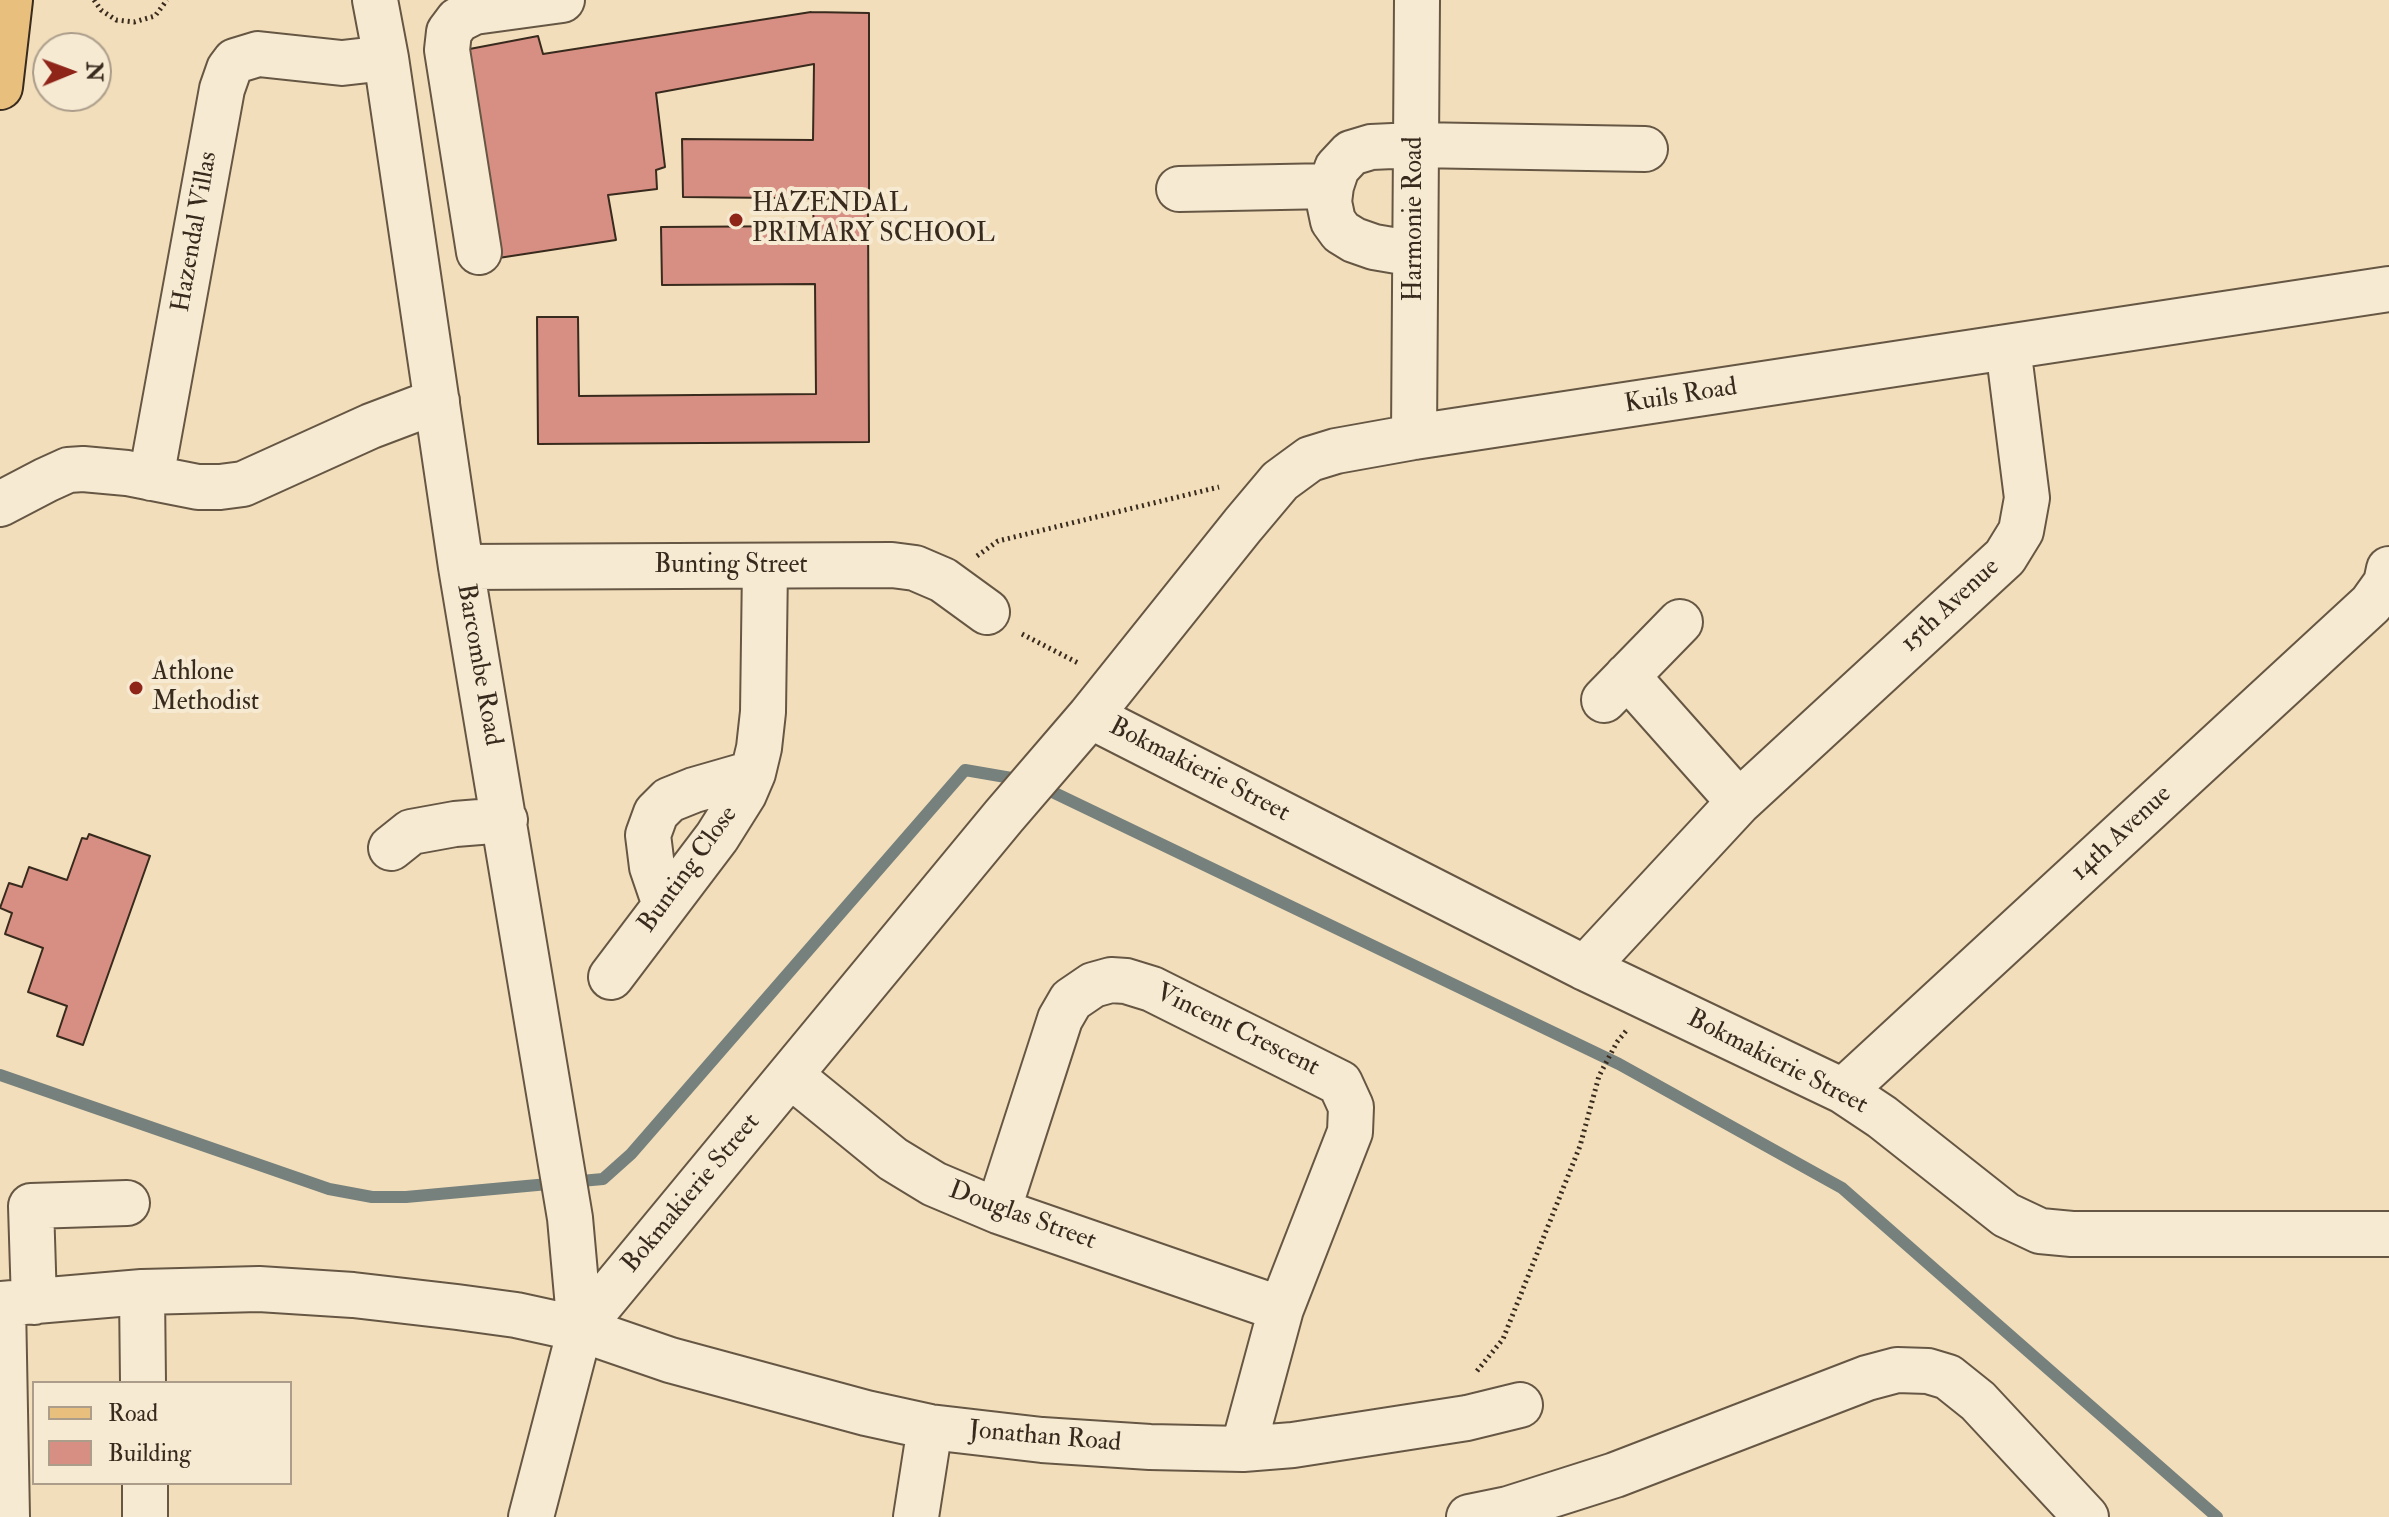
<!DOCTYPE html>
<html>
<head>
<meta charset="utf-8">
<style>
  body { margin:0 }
  #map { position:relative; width:2389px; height:1517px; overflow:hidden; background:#f2debb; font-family:"IM FELL Double Pica",serif }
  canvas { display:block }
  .legend { position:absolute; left:32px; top:1381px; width:260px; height:104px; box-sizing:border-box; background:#f7ead3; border:2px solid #ab9d8a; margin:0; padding:10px 14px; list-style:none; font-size:24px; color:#382a1d }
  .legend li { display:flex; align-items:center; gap:16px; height:40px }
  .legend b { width:40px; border:2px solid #ab9d8a }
  .north { position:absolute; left:32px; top:32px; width:80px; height:80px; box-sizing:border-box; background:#f7ead3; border:2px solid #ab9d8a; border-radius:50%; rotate:89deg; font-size:22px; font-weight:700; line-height:32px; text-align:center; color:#382a1d }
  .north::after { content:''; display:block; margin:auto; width:28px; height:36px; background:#8f2418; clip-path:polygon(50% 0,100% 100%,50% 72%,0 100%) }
</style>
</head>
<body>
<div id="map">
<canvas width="2389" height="1517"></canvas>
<ul class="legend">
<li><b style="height:10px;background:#e9bf7e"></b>Road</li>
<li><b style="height:22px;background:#d78f83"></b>Building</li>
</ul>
<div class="north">N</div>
</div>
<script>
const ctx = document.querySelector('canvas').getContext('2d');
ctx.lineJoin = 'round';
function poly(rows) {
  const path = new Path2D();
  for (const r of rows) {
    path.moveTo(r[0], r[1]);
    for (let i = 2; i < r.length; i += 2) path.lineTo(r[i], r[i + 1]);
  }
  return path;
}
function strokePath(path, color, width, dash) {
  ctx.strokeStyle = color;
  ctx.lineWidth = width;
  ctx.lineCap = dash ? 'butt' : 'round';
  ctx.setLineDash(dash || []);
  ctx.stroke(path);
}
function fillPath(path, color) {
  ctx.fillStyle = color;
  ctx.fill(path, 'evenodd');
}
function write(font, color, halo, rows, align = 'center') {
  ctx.font = font + ' "IM FELL Double Pica",serif';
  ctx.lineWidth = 8;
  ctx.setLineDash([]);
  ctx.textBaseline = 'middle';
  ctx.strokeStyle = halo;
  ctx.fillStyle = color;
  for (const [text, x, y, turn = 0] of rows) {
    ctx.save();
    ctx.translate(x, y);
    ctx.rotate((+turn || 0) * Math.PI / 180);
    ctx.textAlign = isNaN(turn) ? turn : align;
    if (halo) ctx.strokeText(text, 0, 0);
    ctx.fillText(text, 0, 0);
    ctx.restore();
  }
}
const stream = poly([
  [1040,786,1619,1064,1842,1188,2217,1517],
  [0,1075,329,1189,372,1197,406,1197,603,1179,631,1154,965,770,1023,780]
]);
const building = poly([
  [811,12,869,13,869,199,683,197,682,139,813,140,814,64,656,93,665,167,656,170,657,189,608,195,616,240,492,259,459,51,538,36,543,54,811,12],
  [813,209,868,209,869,442,538,444,537,317,578,317,579,396,816,394,815,284,662,285,661,227,814,226,813,209],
  [89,834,150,856,83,1045,57,1036,67,1006,28,992,43,948,5,934,12,913,0,908,9,883,22,887,29,867,67,880,82,838,87,839,89,834]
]);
const path = poly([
  [94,0,101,10,116,20,134,22,155,16,167,0],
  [977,556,998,541,1219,487],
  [1022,634,1080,664],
  [1477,1371,1503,1339,1580,1146,1599,1076,1617,1042,1626,1031]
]);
const minor = poly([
  [375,0,386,58,461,567,570,1218,580,1329,531,1517],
  [1179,189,1331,186],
  [479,252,447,50,449,32,458,20,474,12,562,0],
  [1415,254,1374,247,1354,240,1341,232,1333,221,1329,202,1331,186,1337,168,1351,153,1371,147,1415,145,1645,149],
  [1414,437,1417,0],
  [151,478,222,89,229,69,235,61,258,54,342,63,386,58],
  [0,504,46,480,68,470,83,469,127,473,198,487,220,487,243,484,371,426,437,401],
  [461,567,892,565,915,568,943,580,987,612],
  [1627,676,1739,802],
  [1604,700,1680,622],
  [1090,716,1585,968,1843,1091,1882,1117,2006,1215,2040,1231,2072,1234,2389,1234],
  [391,848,411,832,455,824,505,820],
  [665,905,652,867,648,835,656,813,669,800,694,790,753,773],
  [1585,968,1739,802,2005,557,2021,531,2027,498,2008,347],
  [611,977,717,837,744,794,753,773,759,748,763,712,765,567],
  [790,1075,893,1159,934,1184,998,1211,1281,1309],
  [1843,1091,2371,604,2386,583,2389,569],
  [998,1211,1060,1019,1071,1000,1093,985,1111,980,1126,981,1152,989,1340,1083,1351,1107,1350,1132,1281,1309,1243,1449],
  [142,1292,143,1383],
  [34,1302,31,1206,127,1203],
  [0,1304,142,1292,259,1289,353,1295,457,1307,516,1315,580,1329,670,1360,866,1413,930,1427,1042,1440,1150,1447,1243,1449,1293,1445,1467,1418,1520,1405],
  [3,1304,7,1517],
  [580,1329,1004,816,1090,716,1243,525,1280,481,1310,459,1336,451,1414,437,2389,289],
  [145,1483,145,1517],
  [916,1517,930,1427],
  [1469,1517,1508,1509,1615,1475,1867,1378,1897,1370,1928,1371,1948,1377,1978,1401,2086,1517]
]);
const major = poly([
  [0,87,10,0]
]);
const markers = [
  [736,220,8,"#8f2418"],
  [136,688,8,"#8f2418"]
];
const poiNames = [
  ["HAZENDAL",752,205],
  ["PRIMARY SCHOOL",752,235],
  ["Athlone",152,673],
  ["Methodist",152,703]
];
const streetNames = [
  ["Harmonie Road",1415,219,-90],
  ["Hazendal Villas",196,232,-80],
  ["Kuils Road",1681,397,-9],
  ["Bunting Street",731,566],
  ["15th Avenue",1951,606,-43],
  ["Barcombe Road",478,665,80],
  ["Bokmakierie Street",1199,771,27],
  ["14th Avenue",2122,834,-43],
  ["Bunting Close",689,870,-54],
  ["Vincent Crescent",1237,1031,26],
  ["Bokmakierie Street",1777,1063,27],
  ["Bokmakierie Street",692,1194,-50],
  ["Douglas Street",1022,1217,20],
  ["Jonathan Road",1045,1438,5]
];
strokePath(stream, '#76807c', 12);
fillPath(building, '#d78f83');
strokePath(building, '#382a1d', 2);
strokePath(minor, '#665744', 48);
strokePath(major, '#382a1d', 48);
strokePath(path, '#382a1d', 5, [2, 4]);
strokePath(minor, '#f7ead3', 44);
strokePath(major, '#e9bf7e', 44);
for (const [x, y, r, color] of markers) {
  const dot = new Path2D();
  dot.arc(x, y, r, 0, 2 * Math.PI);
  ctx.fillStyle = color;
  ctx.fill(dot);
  strokePath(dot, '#f7ead3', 3);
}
write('26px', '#382a1d', '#f7ead3', poiNames, 'left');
write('26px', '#382a1d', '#f7ead3', streetNames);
</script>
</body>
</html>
